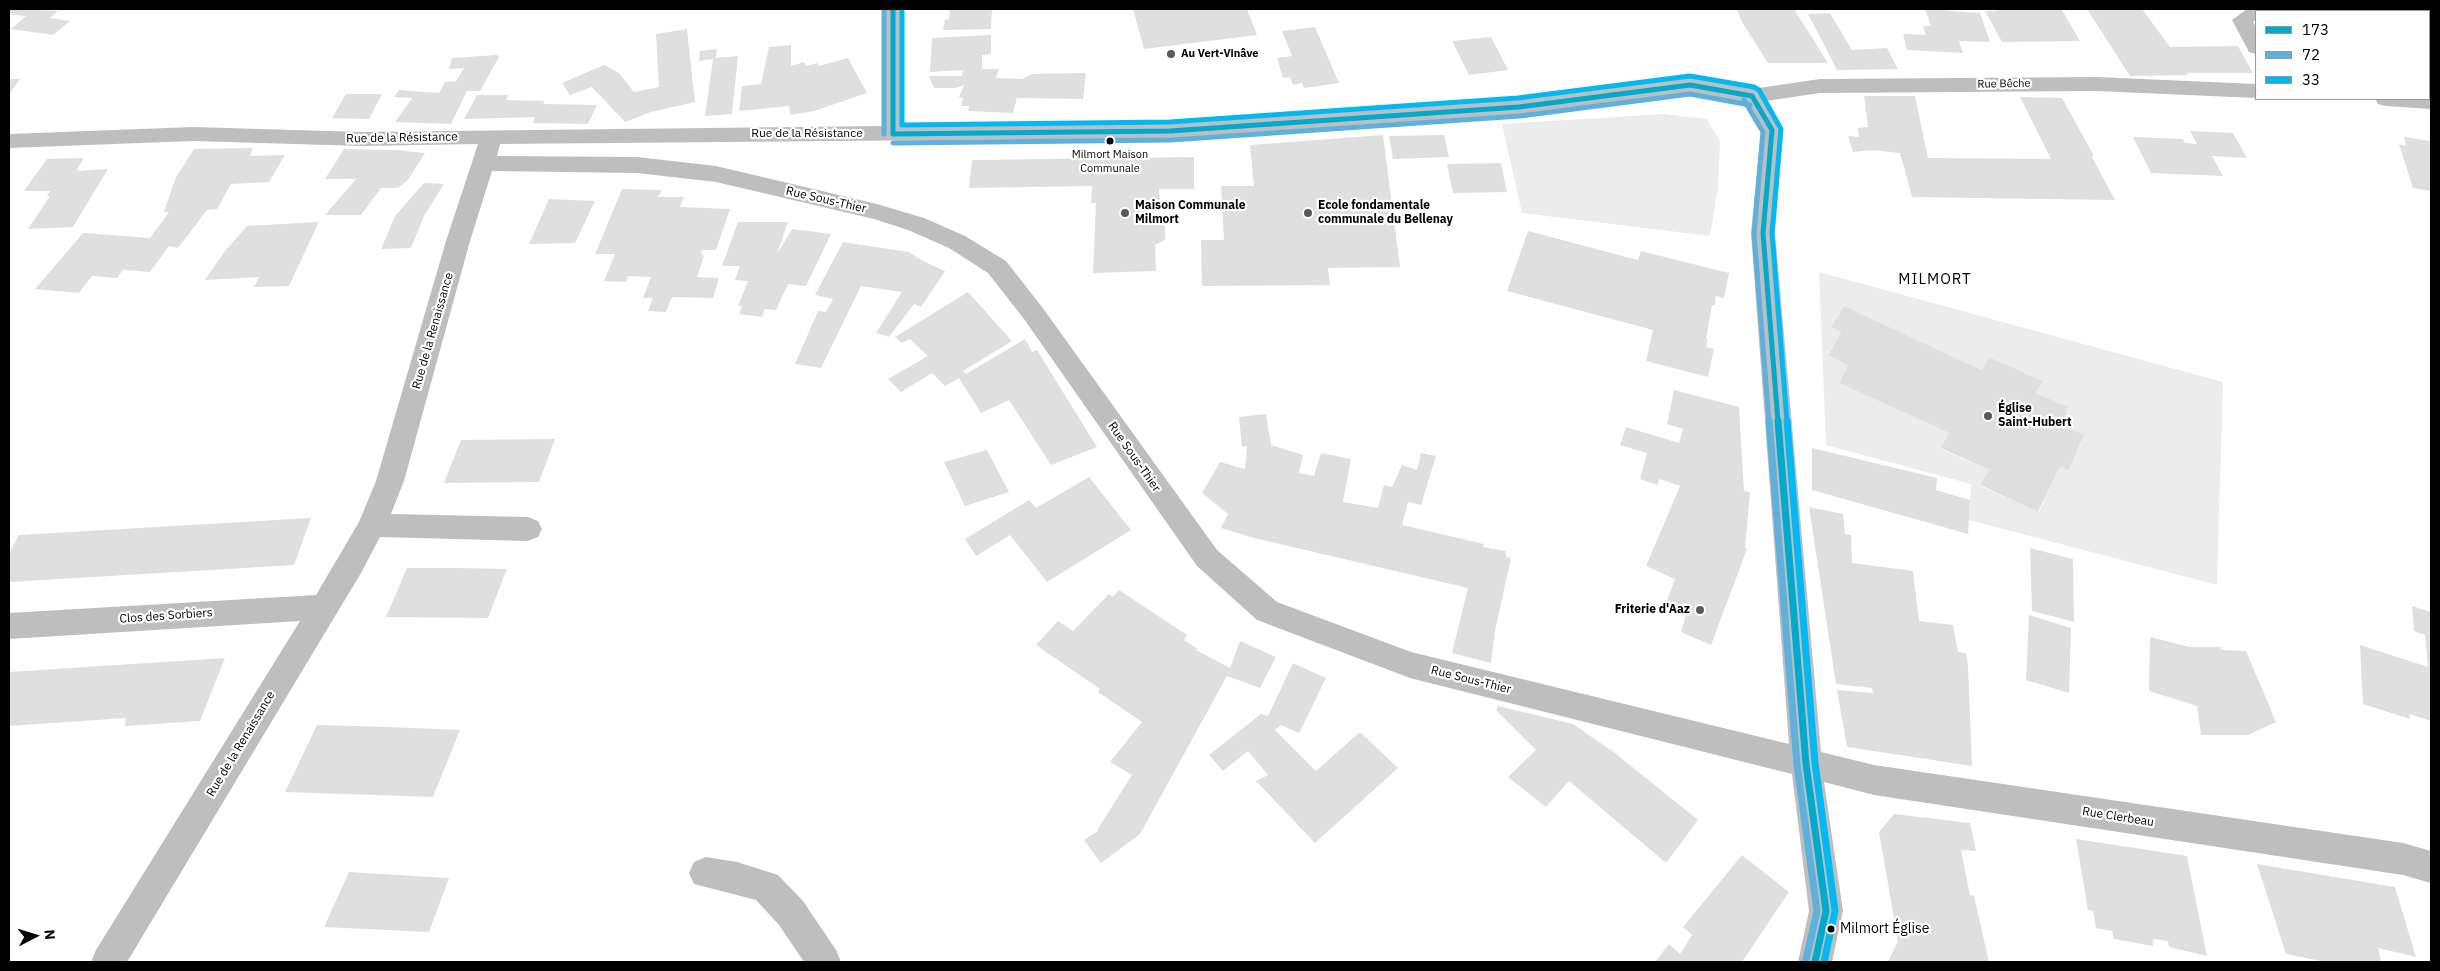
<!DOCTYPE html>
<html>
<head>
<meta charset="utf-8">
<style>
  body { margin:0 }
  #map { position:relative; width:2440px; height:971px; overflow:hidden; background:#fff; font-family:"IBM Plex Sans",sans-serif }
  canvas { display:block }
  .frame { position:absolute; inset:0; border:10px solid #000; pointer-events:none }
  .legend { position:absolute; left:2255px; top:10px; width:175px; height:90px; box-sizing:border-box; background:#fff; border:1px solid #999; margin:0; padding:6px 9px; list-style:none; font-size:15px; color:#000 }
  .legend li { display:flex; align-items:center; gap:10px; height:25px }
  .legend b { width:25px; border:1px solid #999 }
  .north { position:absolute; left:10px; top:911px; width:50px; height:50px; -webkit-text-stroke:4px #fff; paint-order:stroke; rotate:85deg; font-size:14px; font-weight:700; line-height:20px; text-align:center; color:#000 }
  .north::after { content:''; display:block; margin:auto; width:18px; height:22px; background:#000; clip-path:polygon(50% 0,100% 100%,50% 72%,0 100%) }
</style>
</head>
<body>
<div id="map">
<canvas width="2440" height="971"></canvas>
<div class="frame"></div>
<ul class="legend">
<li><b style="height:6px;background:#00a9ce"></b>173</li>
<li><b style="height:6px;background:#5eb0dd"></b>72</li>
<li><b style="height:6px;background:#00b9f2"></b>33</li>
</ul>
<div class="north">N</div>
</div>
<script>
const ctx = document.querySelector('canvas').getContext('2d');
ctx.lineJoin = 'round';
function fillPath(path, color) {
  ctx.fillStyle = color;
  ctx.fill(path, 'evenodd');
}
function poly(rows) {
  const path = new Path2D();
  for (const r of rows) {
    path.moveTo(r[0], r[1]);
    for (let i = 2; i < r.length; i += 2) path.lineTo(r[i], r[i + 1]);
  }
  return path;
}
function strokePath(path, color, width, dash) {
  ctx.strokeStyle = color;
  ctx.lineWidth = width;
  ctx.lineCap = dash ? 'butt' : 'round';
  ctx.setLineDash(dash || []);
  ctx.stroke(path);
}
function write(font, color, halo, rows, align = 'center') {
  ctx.font = font + ' "IBM Plex Sans",sans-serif';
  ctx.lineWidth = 4.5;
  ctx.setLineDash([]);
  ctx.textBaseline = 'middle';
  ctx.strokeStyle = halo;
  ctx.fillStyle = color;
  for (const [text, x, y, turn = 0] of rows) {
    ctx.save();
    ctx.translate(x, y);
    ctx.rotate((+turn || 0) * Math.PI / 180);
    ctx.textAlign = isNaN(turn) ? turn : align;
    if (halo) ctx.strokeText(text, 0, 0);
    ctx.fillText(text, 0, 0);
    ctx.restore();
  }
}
const green = poly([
  [1664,114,1707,119,1720,142,1718,187,1710,236,1522,213,1502,124],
  [1819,272,2223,382,2217,585,1969,520,1971,484,1826,445],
  [1844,306,1982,370,1989,357,2043,381,2035,393,2062,425,2084,436,2069,470,2060,467,2039,512,1980,486,1989,470,1941,449,1949,433,1839,383,1848,365,1828,354,1841,332,1831,327]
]);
const building = poly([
  [9,9,58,11,50,18,70,21,53,35,11,29,26,16,9,14],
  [950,9,992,9,991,29,943,30,945,20,949,19],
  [1133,9,1247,9,1257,35,1144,49],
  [1751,9,1794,9,1828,63,1768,63,1742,22,1737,10],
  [1925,9,1980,13,1990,42,1959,41,1963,53,1907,50,1903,34,1926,35,1923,26,1931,26],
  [1995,9,2062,10,2080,41,2002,42,1985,11,1997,11],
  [2087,9,2142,9,2170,47,2238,46,2253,73,2187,73,2188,75,2130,76],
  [1830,13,1852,50,1887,48,1898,69,1837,70,1808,14],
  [1315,27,1339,83,1304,88,1302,83,1293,85,1290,77,1283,78,1277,58,1292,56,1282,31],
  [687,29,695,102,651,112,625,122,592,87,570,95,562,83,604,65,619,73,634,92,659,87,656,34],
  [991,35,991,54,982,55,982,69,999,69,996,78,1022,79,1032,74,1086,73,1083,99,1017,98,1013,113,968,111,969,106,961,106,963,98,959,97,964,85,955,88,934,88,929,76,962,76,963,70,930,72,932,38],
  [1491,37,1508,70,1469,75,1452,41],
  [791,45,791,66,804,62,806,66,817,63,819,66,848,58,867,93,814,111,790,115,789,106,739,111,742,86,761,84,769,47],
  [717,49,716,58,738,56,732,114,705,116,713,59,699,61,700,51],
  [497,55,499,57,480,91,467,91,451,124,395,122,412,98,394,97,399,90,439,93,445,82,456,81,464,68,449,69,452,58],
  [9,79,20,79,9,95],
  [346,94,382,94,369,119,332,118],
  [477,95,508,95,506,100,545,101,543,104,597,105,588,124,533,123,535,117,464,119],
  [1864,96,1915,96,1928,158,2051,159,2020,97,2062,98,2093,154,2092,157,2115,200,1912,197,1900,153,1871,150,1853,152,1848,136,1859,137,1858,128,1868,127],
  [2190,131,2233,133,2247,158,2212,156,2223,176,2151,173,2133,137,2183,139,2185,143,2197,144],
  [1383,135,1400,267,1328,268,1330,285,1202,286,1201,240,1224,240,1221,186,1254,186,1250,145],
  [1444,135,1449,157,1393,159,1389,136],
  [2404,137,2431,141,2431,191,2413,188,2399,144,2406,146],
  [253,148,250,156,285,155,269,182,231,184,217,209,207,210,178,248,169,246,150,272,123,270,117,278,92,276,79,293,35,289,83,233,150,238,169,212,164,212,176,177,194,149],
  [344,149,396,150,425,153,408,180,398,188,381,188,361,215,325,215,356,179,325,179],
  [1194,157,1194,189,1159,189,1160,202,1154,202,1154,223,1165,226,1165,240,1155,245,1156,271,1093,273,1096,203,1091,203,1092,186,969,188,972,160],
  [84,158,77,169,79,171,108,169,73,227,28,229,50,196,47,196,50,191,24,191,47,159],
  [1501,163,1507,192,1453,193,1447,164],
  [424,183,444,184,424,216,411,248,381,249,395,216],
  [622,189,662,190,658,197,684,197,680,207,730,209,716,250,702,250,701,254,704,256,697,277,719,278,713,298,672,297,666,312,648,311,653,298,643,298,651,277,628,276,626,282,604,281,615,254,595,254],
  [549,199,595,201,575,243,529,244],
  [319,222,289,286,254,287,259,277,205,280,225,251,247,226],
  [738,222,788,222,777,254,792,229,831,234,806,286,788,284,776,310,765,309,762,317,739,314,742,306,738,306,748,281,735,280,740,266,722,266],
  [1528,231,1638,260,1641,251,1729,273,1724,298,1716,296,1715,305,1712,305,1706,339,1708,339,1706,347,1714,349,1708,377,1646,361,1653,330,1507,291],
  [843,242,909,252,923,261,945,271,921,307,914,304,889,337,876,333,902,292,861,286,821,368,795,364,818,311,826,312,833,299,815,295],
  [968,292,1012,341,963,371,966,374,1025,339,1032,352,1037,350,1097,447,1051,465,1009,400,981,413,959,378,945,386,932,373,901,392,888,379,928,356,910,339,902,343,895,337],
  [1844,306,1982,370,1989,357,2043,381,2035,393,2068,407,2062,425,2084,435,2069,470,2060,467,2038,512,1980,485,1989,470,1941,448,1949,433,1839,383,1848,365,1828,355,1841,332,1831,327],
  [1674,390,1739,407,1744,491,1750,492,1745,548,1747,549,1711,645,1681,632,1686,615,1665,606,1675,579,1646,566,1680,486,1660,479,1657,485,1640,479,1647,453,1620,445,1626,427,1679,443,1683,429,1667,424],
  [1266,414,1271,445,1303,455,1299,473,1314,476,1321,453,1351,459,1343,502,1378,508,1384,485,1392,487,1402,465,1417,470,1421,453,1436,456,1421,505,1408,502,1402,525,1484,544,1483,547,1506,551,1506,557,1511,558,1495,631,1491,663,1452,653,1468,588,1254,538,1221,528,1228,514,1202,493,1220,462,1245,469,1247,446,1242,447,1239,417],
  [555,439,539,482,444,483,461,440],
  [1812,448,1937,478,1936,490,1970,500,1968,534,1812,490],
  [987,450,1009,492,965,506,944,462],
  [1089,477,1131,530,1047,582,1010,535,976,556,965,539,1029,500,1036,508],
  [1809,507,1843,514,1845,534,1851,535,1852,563,1913,571,1919,621,1953,625,1958,652,1966,653,1968,666,1972,766,1847,747,1837,690,1873,693,1872,688,1836,684],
  [311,518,294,565,9,582,9,554,19,535],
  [2030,548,2073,559,2074,622,2032,611],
  [407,568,456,568,507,569,488,618,386,617],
  [1119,590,1187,635,1184,640,1198,649,1196,650,1230,668,1240,641,1276,657,1260,688,1227,676,1140,834,1101,863,1084,840,1098,831,1097,830,1132,775,1110,762,1142,722,1098,692,1100,689,1036,645,1058,621,1073,631,1109,594,1113,597],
  [2412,606,2431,612,2431,721,2409,714,2410,719,2363,704,2360,645,2428,667,2425,635,2414,631],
  [2029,615,2071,628,2069,693,2026,680],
  [2150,637,2190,647,2221,647,2221,650,2246,651,2276,722,2248,735,2201,735,2197,706,2149,691],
  [225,658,200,721,125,726,126,718,9,726,9,672],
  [1293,663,1326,678,1299,733,1281,725,1275,730,1316,771,1360,732,1398,768,1315,843,1256,781,1268,775,1248,751,1223,771,1209,755,1261,714,1268,716],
  [1498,706,1573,724,1615,753,1698,820,1666,863,1569,781,1546,807,1508,777,1536,750,1496,710],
  [317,725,389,727,460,730,433,797,285,792],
  [1894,814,1970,823,1976,851,1961,850,1970,895,1974,896,1989,962,1888,962,1898,941,1879,832],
  [2076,839,2187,856,2207,956,2169,947,2168,941,2153,939,2153,946,2114,939,2112,931,2096,928,2093,911,2088,910],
  [1742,855,1789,892,1742,962,1655,962,1669,944,1680,954,1692,935,1683,927],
  [2257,864,2395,887,2416,957,2378,948,2381,962,2326,962,2286,954],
  [349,872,449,878,429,932,324,927]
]);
const minor = poly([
  [883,9,903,9,904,126,1170,124,1519,100,1690,78,1752,89,1820,79,2096,77,2256,84,2256,98,2096,91,1820,93,1766,101,1783,130,1775,233,1821,752,1874,765,2403,843,2431,851,2431,883,2403,875,1874,795,1824,782,1843,911,1832,962,1798,962,1809,911,1792,774,1410,678,1257,620,1197,566,1024,319,988,273,949,248,908,230,874,219,716,182,637,173,492,171,470,241,404,481,391,514,528,517,538,521,542,529,538,537,528,541,380,537,361,573,127,962,91,962,96,950,300,621,9,639,9,613,316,595,359,522,376,481,446,241,478,144,362,146,193,141,9,148,9,134,193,127,362,132,882,126,883,9],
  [1690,92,1744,102,1761,130,1751,233,1789,744,1411,652,1277,602,1217,550,1042,307,1006,261,965,236,924,218,877,204,716,166,637,157,497,156,500,144,1170,138,1519,114,1690,92],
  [2247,9,2264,9,2266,11,2256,11,2256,20,2253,22,2256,27,2256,54,2249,52,2232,20,2247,9],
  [2429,95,2431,95,2431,109,2386,106,2378,104,2375,99,2429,99,2429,95],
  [706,857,737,862,778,875,803,901,836,950,841,962,804,962,779,925,756,900,694,884,689,873,694,862,706,857]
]);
const bus1Far1 = poly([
  [893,9,893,134],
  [1752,96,1772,130,1763,233,1778,422],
  [893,134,1170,131,1519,107,1690,85,1752,96]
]);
const bus1 = poly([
  [1778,421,1806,764,1826,911,1815,962]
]);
const bus2Far1 = poly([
  [884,9,884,134],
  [1744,100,1763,132,1754,234,1769,422],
  [893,143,1171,140,1520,116,1690,94,1750,105]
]);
const bus2 = poly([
  [1769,421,1797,765,1817,911,1806,960]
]);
const bus3Far1 = poly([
  [902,9,902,125,1170,122,1518,98,1690,76,1754,87,1759,90,1781,129,1772,233,1787,422]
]);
const bus3 = poly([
  [1787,421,1815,763,1835,911,1824,962]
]);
const markers = [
  [1171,54,5,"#595959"],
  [1110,141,4.5,"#000"],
  [1125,213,5,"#595959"],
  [1308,213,5,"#595959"],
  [1988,416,5,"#595959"],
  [1700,610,5,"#595959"],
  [1831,929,4.5,"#000"]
];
const farPoinames = [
  ["Au Vert-Vinâve",1181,54]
];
const farStreetnames = [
  ["Rue Bêche",2004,84,-1]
];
const busNames = [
  ["Milmort Maison",1110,155],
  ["Communale",1110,169]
];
const streetNames = [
  ["Rue de la Résistance",807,134],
  ["Rue de la Résistance",402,138,-1],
  ["Rue Sous-Thier",826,200,13],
  ["Rue de la Renaissance",433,331,-74],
  ["Rue Sous-Thier",1134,457,55],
  ["Clos des Sorbiers",166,616,-4],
  ["Rue Sous-Thier",1471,680,14],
  ["Rue de la Renaissance",241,744,-59],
  ["Rue Clerbeau",2118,817,9]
];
const poiNames = [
  ["Maison Communale",1135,206],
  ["Milmort",1135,220],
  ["Ecole fondamentale",1318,206],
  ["communale du Bellenay",1318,220],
  ["Église",1998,409],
  ["Saint-Hubert",1998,423],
  ["Friterie d'Aaz",1690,610,"right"]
];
const nearBusnames = [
  ["Milmort Église",1840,929]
];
const quarterNames = [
  ["MILMORT",1935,280]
];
fillPath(green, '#ececec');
fillPath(building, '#dfdfdf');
fillPath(minor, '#bebebe');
strokePath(bus1Far1, '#00a9ce', 5);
strokePath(bus1, '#00a9ce', 7);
strokePath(bus2Far1, '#5eb0dd', 5);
strokePath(bus2, '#5eb0dd', 7);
strokePath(bus3Far1, '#00b9f2', 5);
strokePath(bus3, '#00b9f2', 7);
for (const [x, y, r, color] of markers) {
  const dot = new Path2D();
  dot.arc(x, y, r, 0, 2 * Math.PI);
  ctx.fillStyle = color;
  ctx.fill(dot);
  strokePath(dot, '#fff', 2);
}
write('bold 11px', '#000', '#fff', farPoinames, 'left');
write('11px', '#000', '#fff', farStreetnames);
write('11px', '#000', '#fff', busNames);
write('12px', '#000', '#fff', streetNames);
write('bold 12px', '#000', '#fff', poiNames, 'left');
write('14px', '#000', '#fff', nearBusnames, 'left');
ctx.letterSpacing = '1px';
write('15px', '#000', '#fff', quarterNames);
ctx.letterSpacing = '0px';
</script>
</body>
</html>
